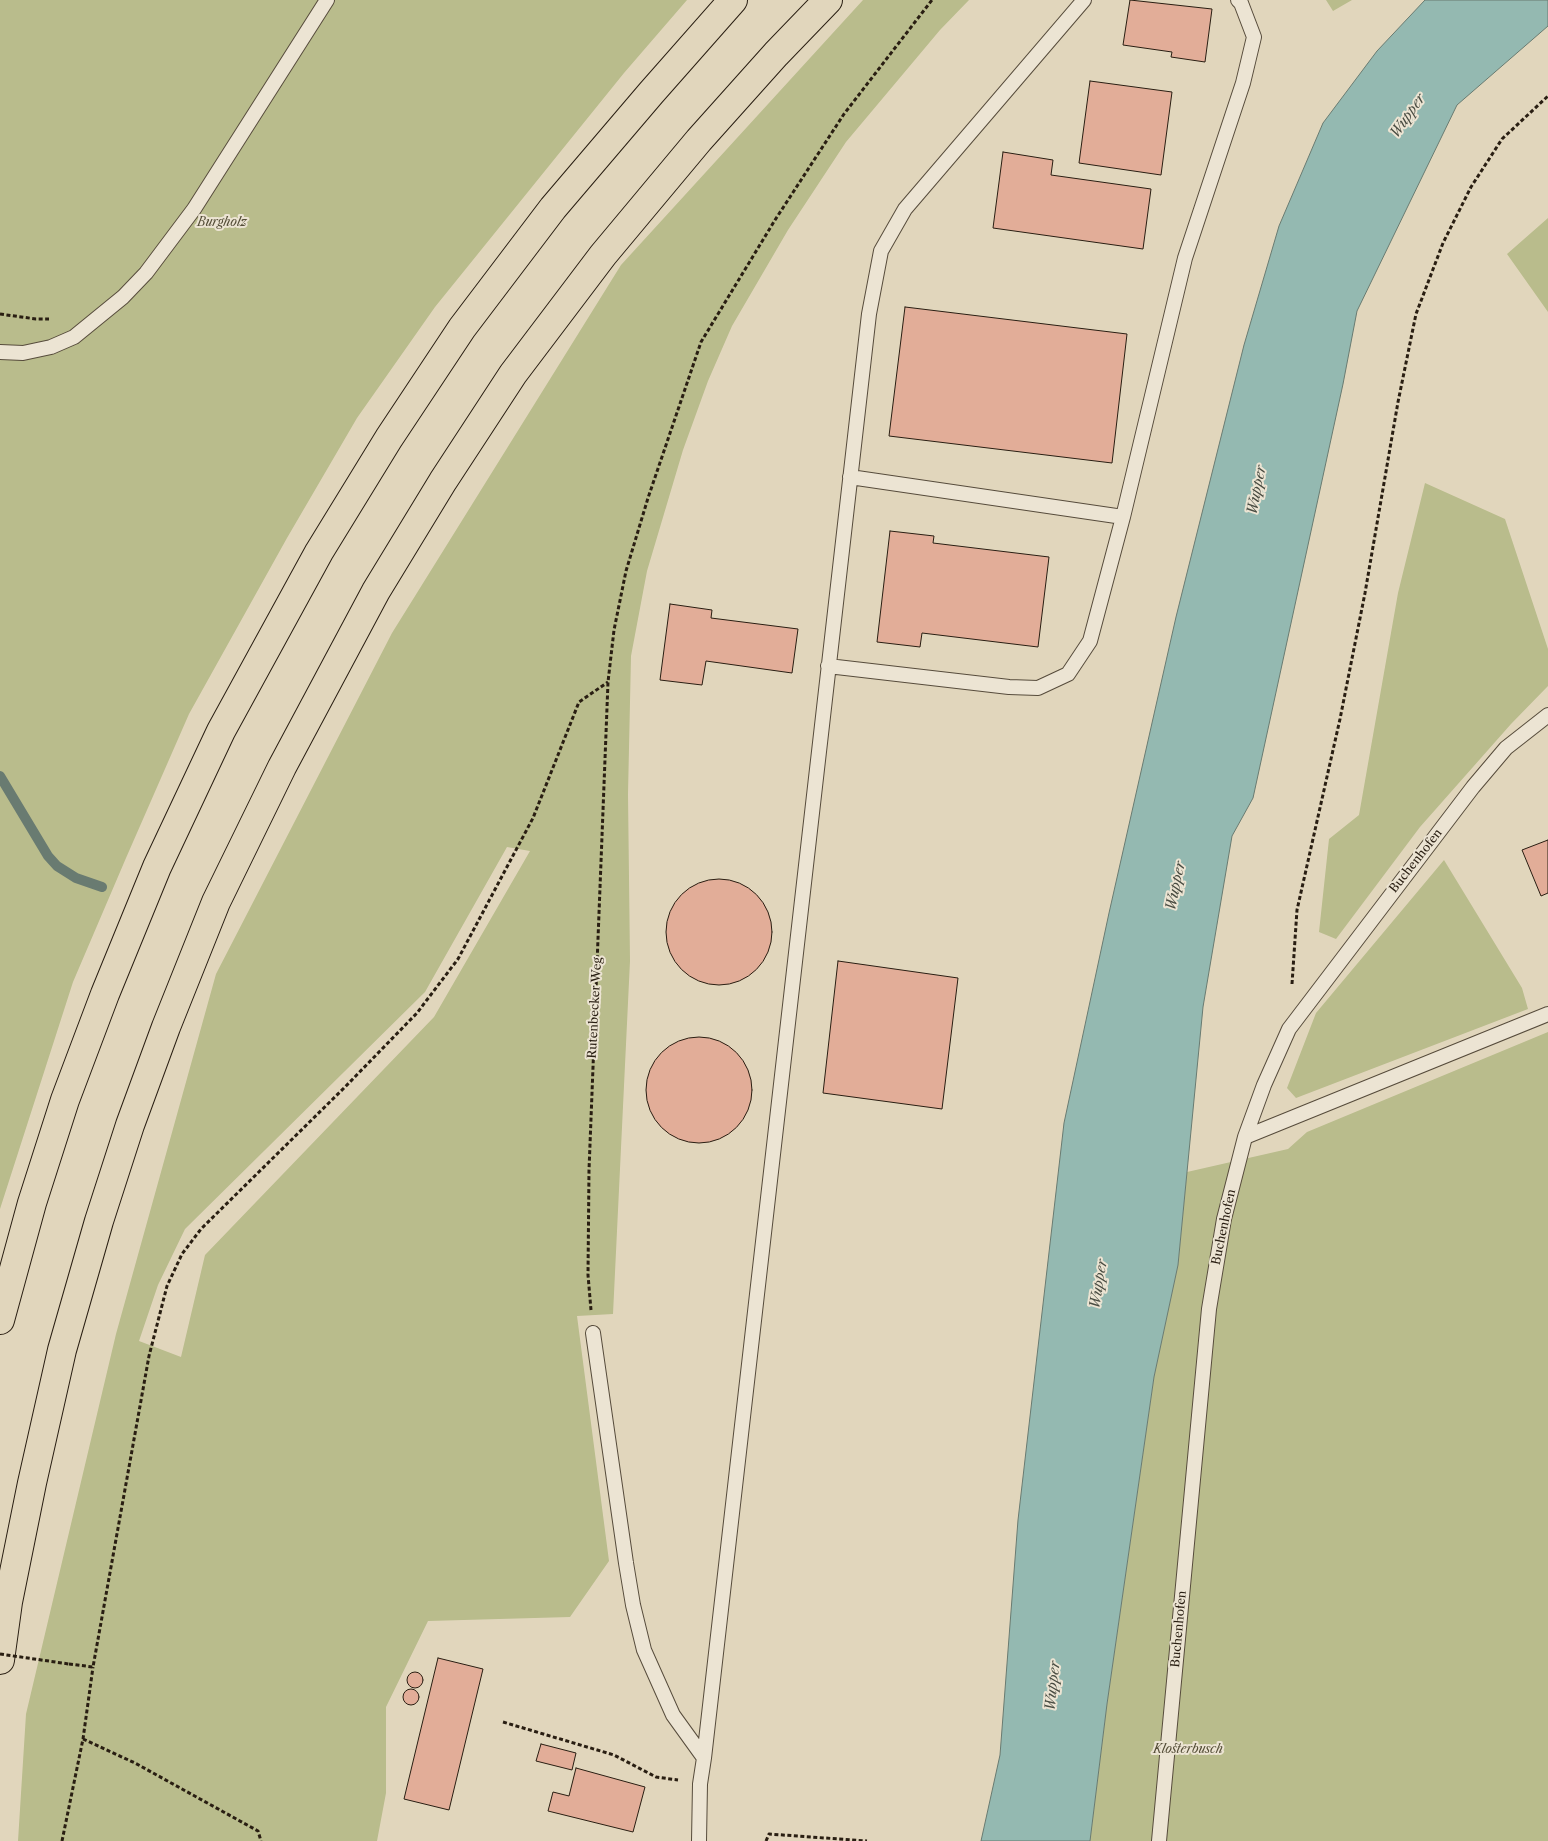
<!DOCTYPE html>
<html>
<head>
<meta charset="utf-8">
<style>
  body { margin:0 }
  canvas { display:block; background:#e1d6bc }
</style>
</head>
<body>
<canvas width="1548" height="1841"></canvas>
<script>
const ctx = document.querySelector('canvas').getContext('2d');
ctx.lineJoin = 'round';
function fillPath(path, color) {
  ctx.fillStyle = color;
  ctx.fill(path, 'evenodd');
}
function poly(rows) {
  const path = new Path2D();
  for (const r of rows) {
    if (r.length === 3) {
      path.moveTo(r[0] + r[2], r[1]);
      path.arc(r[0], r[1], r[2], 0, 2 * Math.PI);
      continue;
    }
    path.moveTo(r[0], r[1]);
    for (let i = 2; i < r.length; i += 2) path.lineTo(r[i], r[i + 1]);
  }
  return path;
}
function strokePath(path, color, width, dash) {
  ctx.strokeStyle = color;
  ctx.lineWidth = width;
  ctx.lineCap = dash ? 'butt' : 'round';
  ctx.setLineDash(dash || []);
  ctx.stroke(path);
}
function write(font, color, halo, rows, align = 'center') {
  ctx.font = font + ' "Libre Caslon Text",serif';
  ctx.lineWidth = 4;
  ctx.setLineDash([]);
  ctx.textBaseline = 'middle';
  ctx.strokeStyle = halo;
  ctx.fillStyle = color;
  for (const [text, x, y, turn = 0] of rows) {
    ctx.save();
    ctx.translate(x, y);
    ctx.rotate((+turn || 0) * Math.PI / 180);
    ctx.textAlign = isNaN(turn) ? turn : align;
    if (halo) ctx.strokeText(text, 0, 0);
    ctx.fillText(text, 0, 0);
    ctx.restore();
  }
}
const green = poly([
  [0,0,687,0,624,73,435,307,357,418,287,538,189,714,126,858,73,982,0,1209],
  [863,0,969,0,940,30,846,142,788,230,732,326,708,381,683,450,647,571,631,656,628,794,630,961,613,1314,577,1316,609,1561,570,1617,428,1621,386,1707,386,1793,377,1841,18,1841,26,1714,116,1334,216,974,392,633,621,265],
  [507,847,530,851,434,1017,205,1255,181,1357,139,1341,158,1285,185,1229,425,992],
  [1326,0,1352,0,1333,11],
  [1548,218,1548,312,1507,254],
  [1425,483,1505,519,1548,649,1548,686,1511,724,1420,827,1336,939,1319,932,1329,839,1359,815,1398,593],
  [1444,860,1522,988,1528,1009,1296,1098,1287,1088,1316,1013],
  [1548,1032,1548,1841,1090,1841,1107,1704,1154,1377,1178,1265,1187,1172,1288,1149,1307,1132]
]);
const water = poly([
  [1425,0,1548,0,1548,26,1457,105,1357,311,1343,384,1253,798,1232,836,1203,1007,1178,1265,1154,1377,1107,1704,1090,1841,981,1841,1000,1755,1018,1520,1064,1123,1109,913,1176,617,1244,345,1279,226,1323,123,1377,51,1425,0]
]);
const stream = poly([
  [0,776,48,856,57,866,76,878,102,887]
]);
const building = poly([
  [1130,0,1212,9,1205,62,1171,57,1172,52,1123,45,1130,0],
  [1090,81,1172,92,1161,175,1079,163,1090,81],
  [1003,152,1053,160,1051,175,1151,189,1143,249,993,228,1003,152],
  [905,307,1127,334,1112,463,889,436,905,307],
  [890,531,934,536,933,543,1049,557,1038,647,922,633,920,647,877,642,890,531],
  [670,604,712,610,711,618,798,629,792,673,706,661,702,685,660,680,670,604],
  [1548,840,1548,893,1541,896,1522,850,1548,840],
  [719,932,53],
  [838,961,958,978,942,1109,823,1093,838,961],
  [699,1090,53],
  [438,1658,483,1669,449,1810,404,1799,438,1658],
  [415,1680,8],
  [411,1697,8],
  [541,1744,576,1753,572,1770,536,1761,541,1744],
  [576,1768,645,1787,633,1832,548,1811,553,1792,569,1796,576,1768]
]);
const path = poly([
  [0,314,36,319,49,319],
  [1292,984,1297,910,1340,719,1365,593,1398,402,1416,314,1443,243,1471,187,1502,139,1548,96],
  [591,1310,588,1275,589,1170,608,682,614,630,626,571,648,498,701,342,775,220,844,114,932,0],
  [69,1664,93,1667,149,1356,167,1286,182,1254,201,1229,345,1087,417,1013,458,959,533,818,579,702,608,682],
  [503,1722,614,1755,656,1777,678,1780],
  [83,1739,135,1763,258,1831,261,1841],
  [62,1841,83,1739,93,1667],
  [766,1841,769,1834,867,1841]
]);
const service = poly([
  [0,352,23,353,51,347,74,337,123,297,146,273,194,209,327,0],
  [850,477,1123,517],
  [828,666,1009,687,1038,688,1068,674,1090,641,1123,517,1185,258,1243,83,1254,37,1241,3,1238,0],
  [1245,1137,1548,1014],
  [593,1333,626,1563,633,1605,644,1650,673,1715,704,1758,700,1784,699,1841],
  [704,1758,869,314,881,251,905,209,1084,0],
  [1159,1841,1209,1309,1224,1219,1245,1137,1264,1085,1289,1029,1473,787,1506,748,1548,715]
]);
const trunk = poly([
  [0,1320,32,1203,65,1100,105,994,157,867,221,731,319,552,389,438,462,328,553,208,651,93,733,0],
  [0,1660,8,1602,32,1483,62,1350,99,1221,130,1125,166,1027,216,902,282,767,376,591,443,481,513,374,603,255,699,140,776,54,828,0]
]);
const pathBridge = poly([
  [0,1654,69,1664]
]);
const parkNames = [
  ["Burgholz",222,223],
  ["Klosterbusch",1188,1750]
];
const streetNames = [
  ["Buchenhofen",1416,861,-52],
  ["Rutenbecker Weg",595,1008,-87],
  ["Buchenhofen",1224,1227,-78],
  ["Buchenhofen",1179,1629,-85]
];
const waterNames = [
  ["Wupper",1408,116,-55],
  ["Wupper",1257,490,-79],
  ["Wupper",1176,886,-78],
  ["Wupper",1099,1284,-81],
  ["Wupper",1053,1686,-84]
];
fillPath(green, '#b9bc8c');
fillPath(water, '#94b9b1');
strokePath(water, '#697b71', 1);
strokePath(stream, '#697b71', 10);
fillPath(building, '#e2ad98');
strokePath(building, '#291e12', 1);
strokePath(service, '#574c3c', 16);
strokePath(trunk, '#291e12', 30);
strokePath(path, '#291e12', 3, [4, 2.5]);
strokePath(service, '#ece4d3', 14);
strokePath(trunk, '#e1d6bc', 28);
strokePath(pathBridge, '#291e12', 3, [4, 2.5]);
write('italic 12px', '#544d37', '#ece4d3', parkNames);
write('12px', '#291e12', '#ece4d3', streetNames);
write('italic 14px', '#494c42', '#ece4d3', waterNames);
</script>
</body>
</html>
